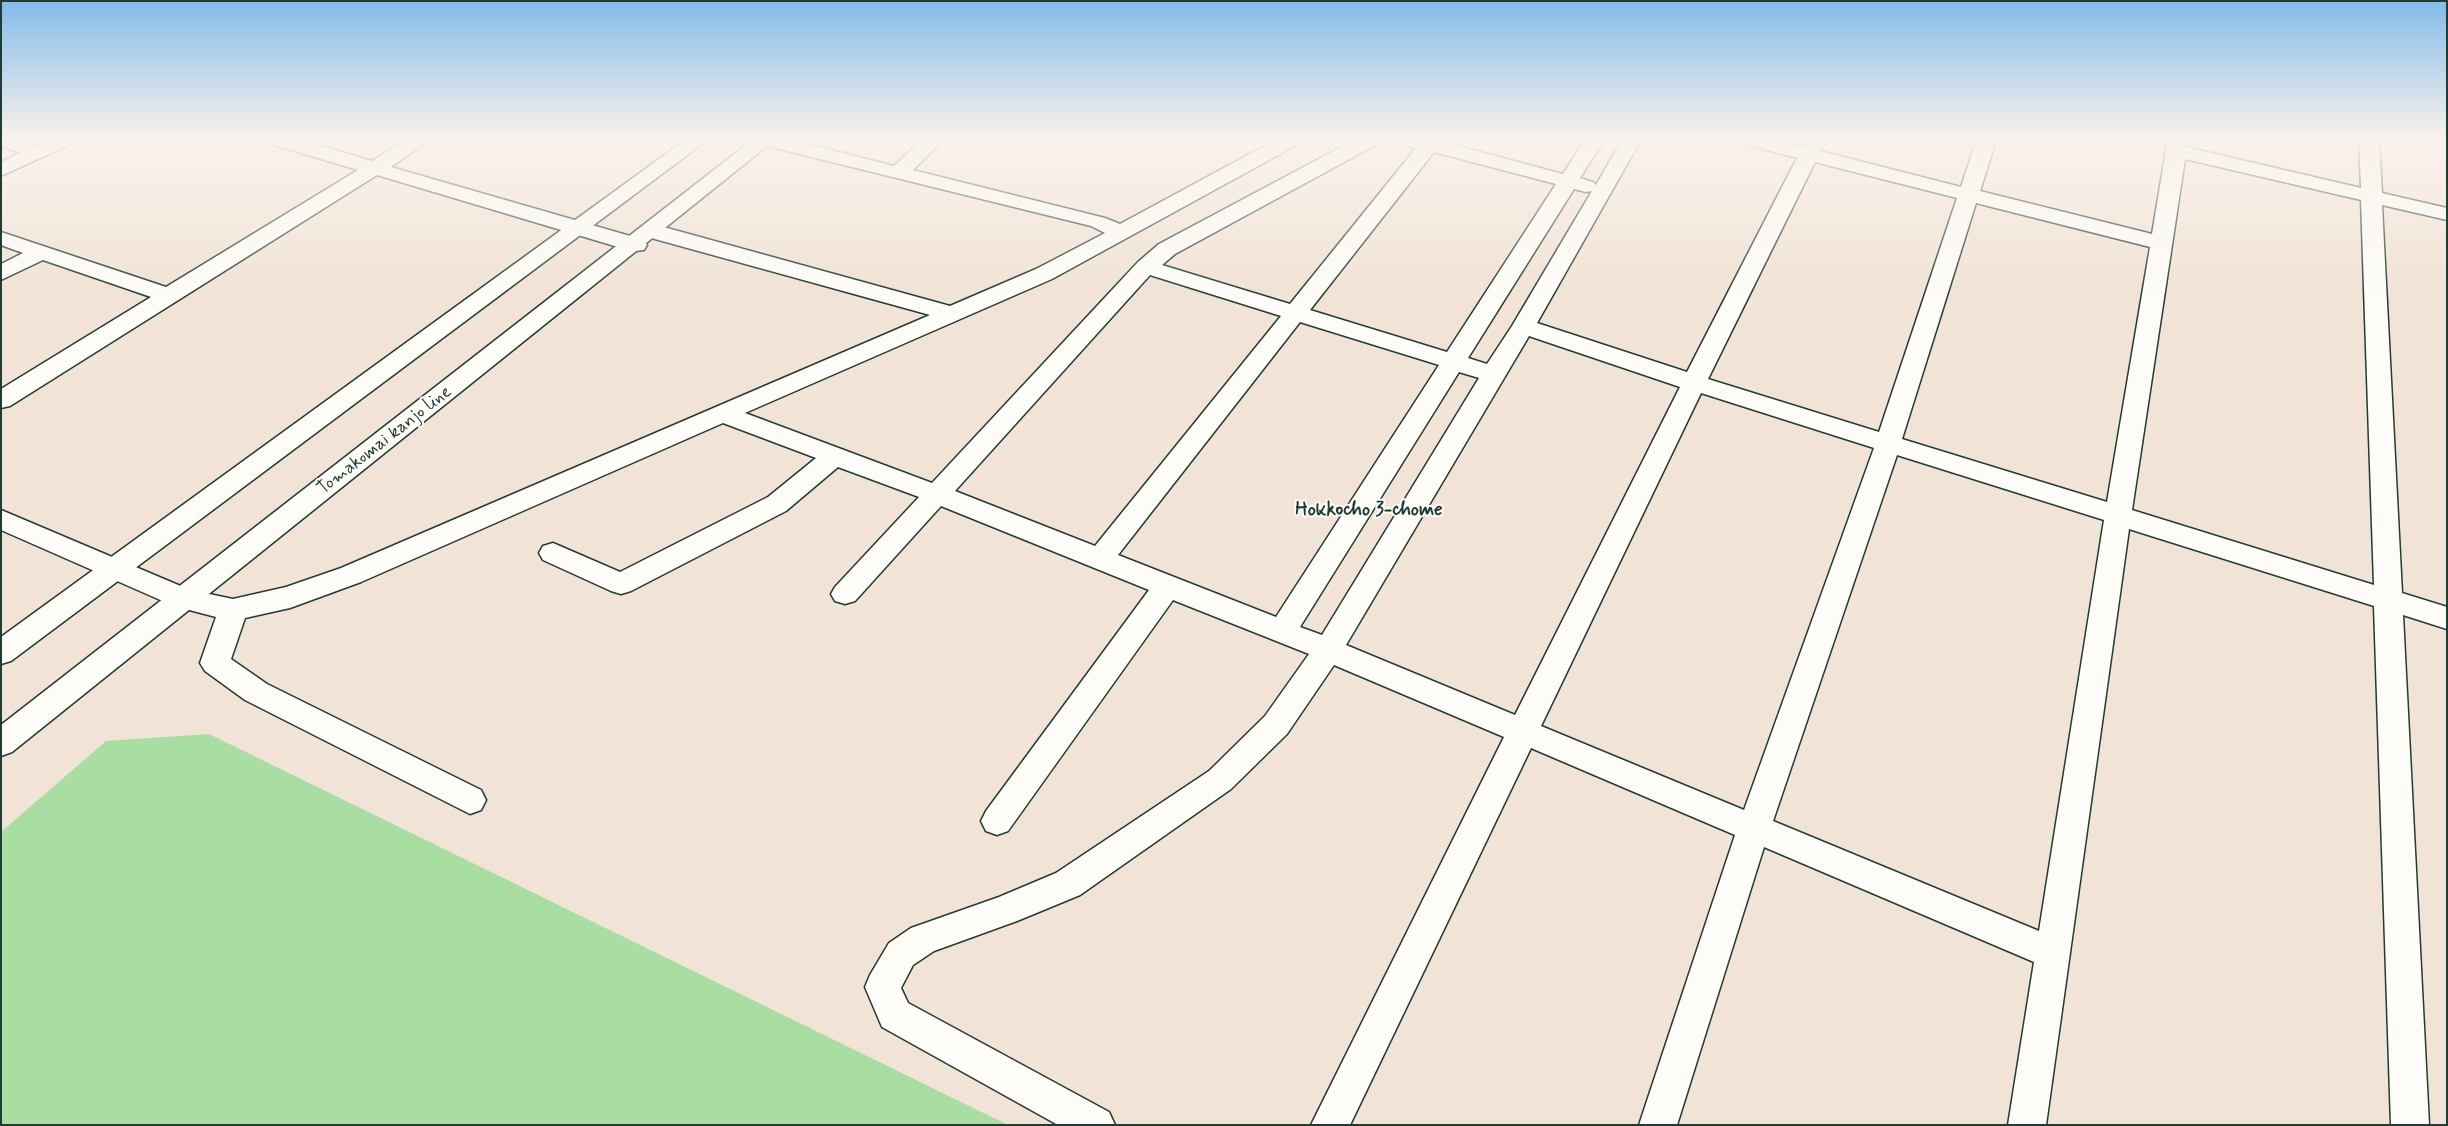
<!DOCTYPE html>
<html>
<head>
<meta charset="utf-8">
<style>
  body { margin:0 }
  #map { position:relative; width:2448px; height:1126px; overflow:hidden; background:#f1e3d5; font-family:Mynerve,sans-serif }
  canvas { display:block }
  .frame { position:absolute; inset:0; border:2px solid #1f3d34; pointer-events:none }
</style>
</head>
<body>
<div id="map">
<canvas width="2448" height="1126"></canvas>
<div class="frame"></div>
</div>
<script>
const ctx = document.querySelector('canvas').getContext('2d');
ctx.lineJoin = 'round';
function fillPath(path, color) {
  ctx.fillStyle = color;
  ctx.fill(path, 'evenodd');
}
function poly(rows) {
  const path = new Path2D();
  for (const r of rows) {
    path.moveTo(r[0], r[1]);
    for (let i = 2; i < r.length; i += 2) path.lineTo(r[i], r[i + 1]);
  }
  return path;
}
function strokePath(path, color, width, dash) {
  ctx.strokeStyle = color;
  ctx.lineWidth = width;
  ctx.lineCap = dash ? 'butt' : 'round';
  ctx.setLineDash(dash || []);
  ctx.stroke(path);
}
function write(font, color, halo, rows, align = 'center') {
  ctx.font = font + ' Mynerve,sans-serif';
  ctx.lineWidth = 4;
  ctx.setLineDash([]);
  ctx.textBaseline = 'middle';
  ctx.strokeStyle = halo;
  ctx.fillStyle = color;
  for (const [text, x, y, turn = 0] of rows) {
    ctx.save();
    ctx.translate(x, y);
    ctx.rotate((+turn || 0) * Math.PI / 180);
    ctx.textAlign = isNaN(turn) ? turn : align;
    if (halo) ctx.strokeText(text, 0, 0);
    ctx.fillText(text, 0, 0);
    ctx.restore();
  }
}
const green = poly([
  [209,734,1008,1125,1,1125,1,832,106,741]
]);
const minor = poly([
  [1,138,17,138,36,146,51,138,77,138,75,142,1,176,1,162,20,153,1,146,1,138],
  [262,138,294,138,372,161,409,138,432,138,391,167,644,240,647,245,644,250,636,251,628,250,377,175,10,406,1,408,1,389,151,297,43,260,1,280,1,264,23,253,1,245,1,232,166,287,358,170,264,142,262,138],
  [757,138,784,138,894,166,924,138,945,138,913,170,1105,218,1120,224,1279,138,1304,138,1302,142,1052,279,745,413,932,483,1138,262,1159,244,1358,138,1383,138,1381,142,1175,254,1162,265,1290,304,1416,148,1396,142,1394,138,1428,138,1563,174,1586,138,1605,138,1580,178,1593,182,1596,185,1623,138,1642,138,1537,323,1687,372,1797,158,1736,142,1734,138,1768,138,1803,147,1807,138,1827,138,1820,151,1961,187,1977,138,1997,138,1980,191,2152,234,2168,138,2188,138,2186,147,2361,188,2359,138,2379,138,2382,193,2447,208,2447,220,2382,205,2402,593,2447,607,2447,629,2403,615,2429,1125,2391,1125,2374,606,2129,529,2046,1125,2008,1125,2034,962,1764,847,1677,1125,1639,1125,1735,835,1531,748,1350,1125,1311,1125,1504,737,1334,665,1287,734,1231,789,1080,895,1017,921,934,951,913,965,901,988,908,1003,1109,1112,1115,1125,1058,1125,882,1027,865,987,870,975,889,943,911,928,999,897,1056,873,1209,771,1265,716,1309,654,1173,600,1008,831,997,835,986,831,981,821,986,811,1149,590,941,506,855,601,845,604,835,601,831,594,835,587,919,497,838,467,786,511,631,591,621,594,611,591,543,560,539,553,543,546,553,543,620,572,768,497,816,458,723,423,361,582,290,608,245,618,231,659,267,684,481,790,486,800,481,810,470,814,245,700,205,671,200,663,216,617,174,606,1,530,1,510,190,590,233,599,286,587,341,568,930,315,644,236,641,231,644,226,652,225,660,226,950,306,1036,269,1105,233,1091,226,759,144,757,138],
  [1434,152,1556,184,1447,352,1310,310,1434,152],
  [2185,159,2361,200,2374,585,2132,510,2185,159],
  [1815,162,1957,198,1879,432,1708,379,1815,162],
  [1574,189,1586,192,1592,191,1512,326,1487,364,1468,358,1574,189],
  [1976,203,2150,247,2107,502,1902,439,1976,203],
  [1150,275,1281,316,1095,546,955,491,1150,275],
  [1300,322,1439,365,1276,617,1118,555,1300,322],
  [1529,336,1680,387,1515,715,1346,645,1529,336],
  [1459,372,1479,378,1322,635,1300,627,1459,372],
  [1701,393,1874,448,1744,810,1541,726,1701,393],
  [1897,455,2104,520,2039,931,1773,821,1897,455]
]);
const major = poly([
  [688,138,710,138,11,661,1,664,1,637,688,138],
  [755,138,777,138,12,752,1,756,1,725,755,138]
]);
const streetNames = [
  ["Tomakomai kanjo line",385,441,-38]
];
const neighbourhoodNames = [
  ["Hokkocho 3-chome",1369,511]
];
fillPath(green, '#a8dea1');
strokePath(minor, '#1f3d34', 3);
strokePath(major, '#1f3d34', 3);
fillPath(minor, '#fdfcf7');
fillPath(major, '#fdfcf7');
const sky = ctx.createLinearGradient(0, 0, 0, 296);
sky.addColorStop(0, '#82bce9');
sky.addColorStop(0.47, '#f9f2ec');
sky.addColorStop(1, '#f9f2ec00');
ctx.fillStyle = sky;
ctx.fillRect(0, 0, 2448, 296);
write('18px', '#1f3d34', '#fdfcf7', streetNames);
write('bold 19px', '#1f3d34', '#fdfcf7', neighbourhoodNames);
</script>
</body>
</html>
